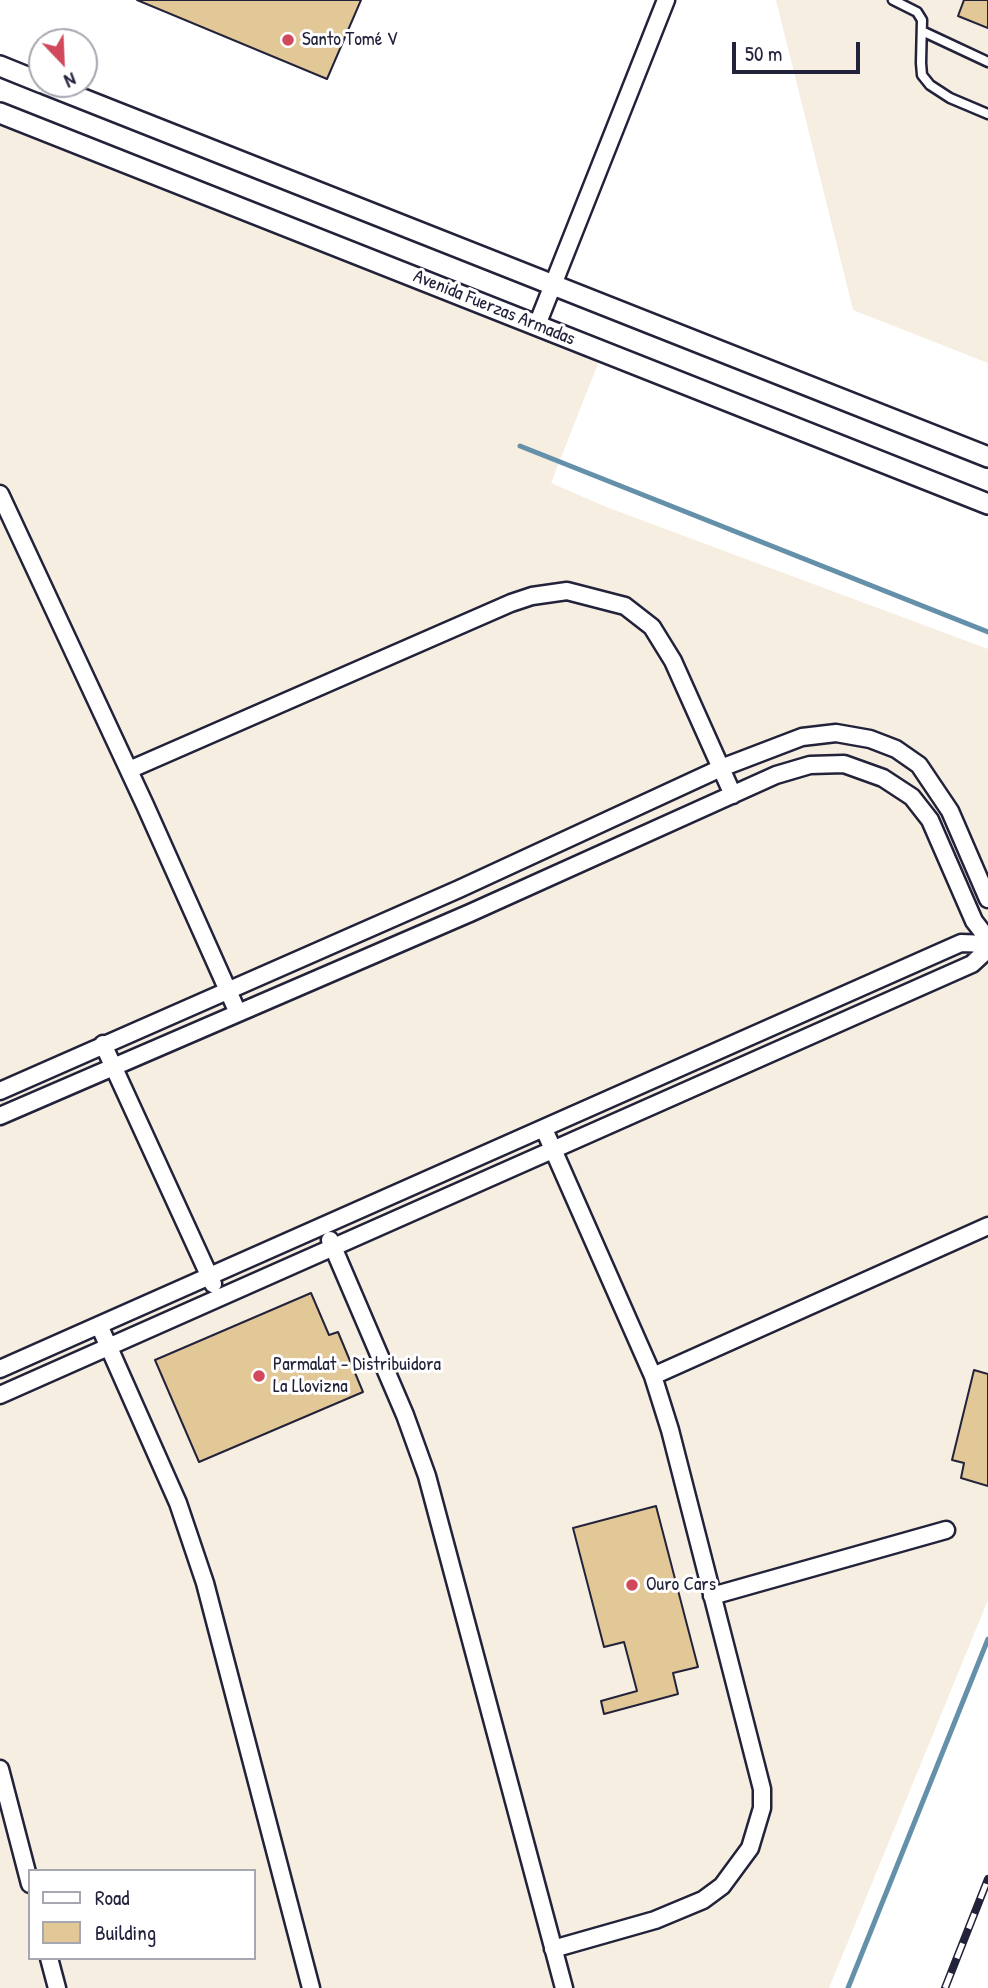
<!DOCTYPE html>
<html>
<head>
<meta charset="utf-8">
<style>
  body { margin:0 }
  #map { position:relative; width:988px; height:1988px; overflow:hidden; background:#fff; font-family:"Patrick Hand",sans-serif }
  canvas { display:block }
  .legend { position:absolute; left:28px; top:1869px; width:228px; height:91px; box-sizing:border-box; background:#fff; border:2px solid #a7a7b1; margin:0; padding:9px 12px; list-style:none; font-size:21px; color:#22223b }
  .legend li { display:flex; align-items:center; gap:14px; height:35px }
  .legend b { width:35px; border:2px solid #a7a7b1 }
  .north { position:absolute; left:28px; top:28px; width:70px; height:70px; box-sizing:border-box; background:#fff; border:2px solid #a7a7b1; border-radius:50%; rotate:157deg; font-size:19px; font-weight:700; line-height:28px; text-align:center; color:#22223b }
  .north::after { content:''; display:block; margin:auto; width:24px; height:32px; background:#d1495b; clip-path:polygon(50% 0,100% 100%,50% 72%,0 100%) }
  .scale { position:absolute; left:732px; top:42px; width:128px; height:32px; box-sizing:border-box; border:4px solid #22223b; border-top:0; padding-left:9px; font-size:21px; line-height:24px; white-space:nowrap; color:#22223b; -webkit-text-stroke:5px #fff; paint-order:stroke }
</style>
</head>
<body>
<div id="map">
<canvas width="988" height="1988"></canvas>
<ul class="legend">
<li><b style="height:9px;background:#fff"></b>Road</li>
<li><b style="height:19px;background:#e2c797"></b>Building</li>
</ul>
<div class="north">N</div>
<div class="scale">50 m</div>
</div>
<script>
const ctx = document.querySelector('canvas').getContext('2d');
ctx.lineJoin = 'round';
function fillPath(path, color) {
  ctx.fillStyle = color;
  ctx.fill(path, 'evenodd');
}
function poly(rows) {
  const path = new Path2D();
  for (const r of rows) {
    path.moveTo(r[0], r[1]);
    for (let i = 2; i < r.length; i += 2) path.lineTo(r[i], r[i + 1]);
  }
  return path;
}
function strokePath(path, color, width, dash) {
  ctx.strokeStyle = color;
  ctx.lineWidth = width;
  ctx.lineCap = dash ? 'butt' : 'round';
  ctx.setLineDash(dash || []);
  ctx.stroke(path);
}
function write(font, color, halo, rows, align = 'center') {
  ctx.font = font + ' "Patrick Hand",sans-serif';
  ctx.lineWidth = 6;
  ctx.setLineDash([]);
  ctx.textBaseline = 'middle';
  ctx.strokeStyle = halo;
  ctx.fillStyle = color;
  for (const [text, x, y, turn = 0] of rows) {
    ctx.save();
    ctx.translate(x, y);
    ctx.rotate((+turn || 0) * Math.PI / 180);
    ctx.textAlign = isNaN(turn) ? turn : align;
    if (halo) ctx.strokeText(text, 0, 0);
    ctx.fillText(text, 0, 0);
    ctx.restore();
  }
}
const built = poly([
  [776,0,988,0,988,363,853,310],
  [0,113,603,351,551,483,609,508,988,649,988,1600,829,1988,0,1988],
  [30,1871,254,1871,254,1958,30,1958]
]);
const stream = poly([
  [520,446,988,632],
  [848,1988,988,1639]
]);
const building = poly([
  [137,0,361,0,327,79,137,0],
  [964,0,988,0,988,28,958,16,964,0],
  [311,1293,329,1335,338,1332,363,1392,199,1462,155,1360,311,1293],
  [974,1370,988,1374,988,1486,961,1478,964,1463,952,1460,974,1370],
  [656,1506,698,1667,673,1673,678,1694,604,1714,601,1701,637,1691,624,1642,604,1647,573,1528,656,1506]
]);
const service = poly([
  [893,0,917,12,922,20,921,63,922,75,930,85,950,98,988,114],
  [924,32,988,62]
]);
const minor = poly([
  [537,325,666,0],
  [0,494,145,805,238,1013],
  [129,770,511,603,532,596,567,591,625,606,652,627,673,661,733,795],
  [103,1044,213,1284],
  [0,1091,459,889,721,768,802,737,836,733,870,739,896,749,919,765,950,811,988,899],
  [0,1116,470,913,776,775,810,765,844,764,883,778,912,797,930,820,974,921,988,939],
  [544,1129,653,1376,670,1430,762,1789,762,1808,750,1848,722,1886,703,1900,655,1920,553,1949],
  [330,1240,405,1415,427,1476,564,1988],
  [99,1325,178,1503,205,1583,311,1988],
  [0,1369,961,943,988,944],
  [653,1376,988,1226],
  [0,1395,972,964,988,949],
  [712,1596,946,1530],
  [0,1769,30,1884],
  [49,1958,57,1988]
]);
const tertiary = poly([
  [0,66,42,83],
  [45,84,988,457],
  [0,113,988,504]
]);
const rail = poly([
  [945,1988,988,1879]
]);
const markers = [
  [288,40,7,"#d1495b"],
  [259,1376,7,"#d1495b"],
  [632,1585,7,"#d1495b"]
];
const poiNames = [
  ["Santo Tomé V",302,40],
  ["Parmalat - Distribuidora",273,1365],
  ["La Llovizna",273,1387],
  ["Ouro Cars",646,1585]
];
const streetNames = [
  ["Avenida Fuerzas Armadas",494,308,22]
];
fillPath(built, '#f6eee0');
strokePath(stream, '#6590a9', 5);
fillPath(building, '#e2c797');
strokePath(building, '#22223b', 2);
strokePath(service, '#22223b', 13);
strokePath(minor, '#22223b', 21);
strokePath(tertiary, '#22223b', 24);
strokePath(service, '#fff', 8);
strokePath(minor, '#fff', 16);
strokePath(tertiary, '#fff', 19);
strokePath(rail, '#22223b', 8);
strokePath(rail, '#fff', 5, [16]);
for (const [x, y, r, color] of markers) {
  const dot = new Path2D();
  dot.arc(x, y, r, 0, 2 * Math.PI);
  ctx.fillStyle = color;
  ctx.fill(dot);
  strokePath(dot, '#fff', 2.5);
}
write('19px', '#22223b', '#fff', poiNames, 'left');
write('19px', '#22223b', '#fff', streetNames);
</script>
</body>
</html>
